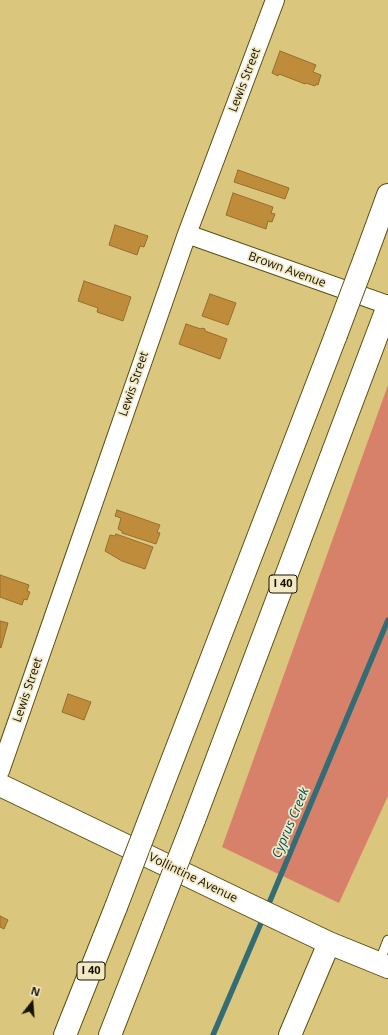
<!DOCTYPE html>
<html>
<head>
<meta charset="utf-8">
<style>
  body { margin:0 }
  #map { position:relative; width:388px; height:1035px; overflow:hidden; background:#dac77d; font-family:"Open Sans",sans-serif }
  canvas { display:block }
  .north { position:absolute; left:12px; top:983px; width:40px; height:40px; -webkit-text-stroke:3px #f1e8c4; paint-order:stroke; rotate:17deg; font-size:11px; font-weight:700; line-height:16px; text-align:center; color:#181200 }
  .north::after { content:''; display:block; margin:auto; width:14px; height:18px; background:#181200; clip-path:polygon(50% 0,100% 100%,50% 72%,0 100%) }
</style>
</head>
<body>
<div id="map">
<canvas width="388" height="1035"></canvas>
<div class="north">N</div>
</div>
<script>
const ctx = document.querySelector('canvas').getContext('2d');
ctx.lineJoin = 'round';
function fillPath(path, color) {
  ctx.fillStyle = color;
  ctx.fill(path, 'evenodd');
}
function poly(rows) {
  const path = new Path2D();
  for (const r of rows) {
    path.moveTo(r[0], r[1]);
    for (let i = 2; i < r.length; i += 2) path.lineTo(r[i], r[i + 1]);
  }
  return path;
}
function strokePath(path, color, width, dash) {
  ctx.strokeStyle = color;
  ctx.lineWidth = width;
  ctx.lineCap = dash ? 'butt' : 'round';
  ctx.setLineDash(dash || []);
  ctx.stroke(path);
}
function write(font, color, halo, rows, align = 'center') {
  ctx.font = font + ' "Open Sans",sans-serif';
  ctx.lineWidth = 3.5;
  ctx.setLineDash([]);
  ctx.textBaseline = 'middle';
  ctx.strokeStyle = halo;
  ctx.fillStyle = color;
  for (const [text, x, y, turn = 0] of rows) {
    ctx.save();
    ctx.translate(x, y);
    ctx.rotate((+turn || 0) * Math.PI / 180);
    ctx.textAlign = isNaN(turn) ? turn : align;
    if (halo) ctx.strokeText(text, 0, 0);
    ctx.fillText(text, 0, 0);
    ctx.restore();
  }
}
const green = poly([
  [388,385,388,796,339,903,222,847]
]);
const stream = poly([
  [267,908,388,620],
  [213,1035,264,916]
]);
const building = poly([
  [280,51,316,65,313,72,321,75,318,85,316,84,315,86,306,83,305,84,279,74,278,76,272,73,280,51],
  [238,170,289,188,285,199,234,182,238,170],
  [233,193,273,207,271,213,275,214,272,222,268,221,266,229,226,215,233,193],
  [115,225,148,236,144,247,140,246,137,255,109,245,115,225],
  [84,281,131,297,123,321,97,312,98,308,78,301,84,281],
  [210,294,236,303,228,325,202,316,210,294],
  [186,324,201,329,202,328,205,329,205,331,227,339,220,359,179,344,186,324],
  [117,510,160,525,157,532,160,533,156,544,122,533,122,531,118,529,121,518,115,516,117,510],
  [116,534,153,547,145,569,122,561,105,551,110,535,115,536,116,534],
  [0,575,29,585,27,591,30,592,27,600,24,599,22,605,0,597,0,575],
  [0,621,8,623,1,648,0,647,0,621],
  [68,694,91,702,84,720,62,712,68,694],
  [0,916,8,920,4,929,0,927,0,916]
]);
const lane = poly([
  [379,963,388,940]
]);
const street = poly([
  [187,234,388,305],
  [0,771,187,234,275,0]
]);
const secondary = poly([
  [0,785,245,903,329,943,388,967],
  [290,1035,329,943]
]);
const highway = poly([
  [365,258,388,195],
  [155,805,336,335],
  [194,820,388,306],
  [65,1035,116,907],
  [110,1035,153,925]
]);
const highwayBridge = poly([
  [336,335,365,258],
  [116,907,155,805],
  [153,925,194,820]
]);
const shields = [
  [283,584,28],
  [91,971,28]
];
const shieldNames = [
  ["I 40",283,584],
  ["I 40",91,971]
];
const streetNames = [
  ["Lewis Street",245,80,-69],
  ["Brown Avenue",287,270,20],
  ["Lewis Street",134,384,-71],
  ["Lewis Street",28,690,-71],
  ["Vollintine Avenue",193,878,26]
];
const waterNames = [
  ["Cyprus Creek",291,823,-67]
];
fillPath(green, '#d8816a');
strokePath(stream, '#326c75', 5.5);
fillPath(building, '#bf8c3b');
strokePath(building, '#976e2d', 1);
strokePath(lane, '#5b4e13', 11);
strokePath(street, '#5b4e13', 20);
strokePath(secondary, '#5b4e13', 24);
strokePath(highway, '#5b4e13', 24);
strokePath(lane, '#fff', 9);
strokePath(street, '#fff', 18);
strokePath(secondary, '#fff', 22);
strokePath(highway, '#fff', 22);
strokePath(highwayBridge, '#5b4e13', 24, []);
strokePath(highwayBridge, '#fff', 22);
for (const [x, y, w] of shields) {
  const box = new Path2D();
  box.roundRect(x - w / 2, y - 9, w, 18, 3);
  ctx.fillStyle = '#f1e8c4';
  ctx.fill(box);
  strokePath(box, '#181200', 1);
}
write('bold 11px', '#181200', null, shieldNames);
write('12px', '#181200', '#f1e8c4', streetNames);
write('italic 13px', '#065260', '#f1e8c4', waterNames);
</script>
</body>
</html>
